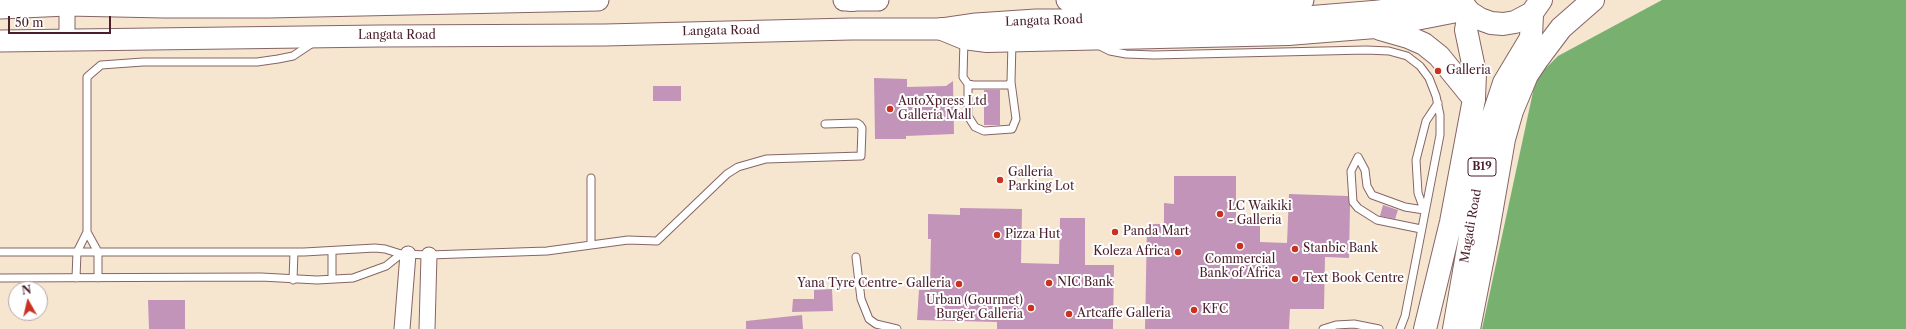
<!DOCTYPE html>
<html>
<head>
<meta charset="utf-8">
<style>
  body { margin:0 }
  #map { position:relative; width:1906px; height:329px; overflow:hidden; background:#f6e6d0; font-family:"Libre Caslon Text",serif }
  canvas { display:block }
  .north { position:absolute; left:8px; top:281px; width:40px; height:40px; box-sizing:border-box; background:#fff; border:1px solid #b7a5aa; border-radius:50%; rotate:352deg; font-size:11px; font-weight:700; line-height:16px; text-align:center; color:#4a1f2b }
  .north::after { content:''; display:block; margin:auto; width:14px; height:18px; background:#c8321e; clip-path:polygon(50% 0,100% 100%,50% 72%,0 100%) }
  .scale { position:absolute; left:8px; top:16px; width:103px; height:18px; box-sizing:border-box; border:2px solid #4a1f2b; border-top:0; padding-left:5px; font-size:12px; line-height:14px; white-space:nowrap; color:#4a1f2b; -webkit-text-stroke:3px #fff; paint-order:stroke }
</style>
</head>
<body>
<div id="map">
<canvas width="1906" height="329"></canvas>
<div class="north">N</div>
<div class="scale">50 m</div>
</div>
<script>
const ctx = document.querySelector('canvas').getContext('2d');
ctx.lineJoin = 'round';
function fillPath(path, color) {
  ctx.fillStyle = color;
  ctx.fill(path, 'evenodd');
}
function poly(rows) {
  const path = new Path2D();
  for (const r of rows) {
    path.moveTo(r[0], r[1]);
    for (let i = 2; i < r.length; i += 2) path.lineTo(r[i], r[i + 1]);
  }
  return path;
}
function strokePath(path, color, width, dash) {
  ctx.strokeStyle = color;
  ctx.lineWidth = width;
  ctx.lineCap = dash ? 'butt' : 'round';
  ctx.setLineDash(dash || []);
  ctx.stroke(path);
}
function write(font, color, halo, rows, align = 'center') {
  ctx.font = font + ' "Libre Caslon Text",serif';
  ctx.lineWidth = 4;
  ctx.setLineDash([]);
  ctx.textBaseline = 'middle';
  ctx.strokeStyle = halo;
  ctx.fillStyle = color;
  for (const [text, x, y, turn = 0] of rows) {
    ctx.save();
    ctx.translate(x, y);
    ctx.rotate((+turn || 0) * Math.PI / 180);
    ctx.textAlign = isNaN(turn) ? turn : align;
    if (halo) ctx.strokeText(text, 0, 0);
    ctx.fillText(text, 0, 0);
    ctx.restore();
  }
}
const forest = poly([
  [1662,0,1906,0,1906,329,1482,329,1536,78,1558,56]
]);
const building = poly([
  [874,78,907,79,907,87,946,86,953,81,954,134,906,136,906,139,875,139],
  [653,86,681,86,681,101,653,101],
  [984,90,1000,90,1000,125,984,125],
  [1174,176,1236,176,1236,225,1260,225,1260,242,1287,243,1289,194,1348,196,1350,206,1349,258,1325,257,1324,309,1290,309,1289,329,1145,329,1147,224,1164,224,1164,203,1174,204],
  [1383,205,1398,210,1395,219,1380,216],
  [960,208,1022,209,1021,263,1059,264,1060,218,1085,218,1085,265,1114,265,1113,329,997,329,997,322,917,320,919,290,930,290,931,239,928,239,928,214,960,215],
  [832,289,833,311,792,312,793,299,814,299,814,290],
  [148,300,185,300,185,329,149,329],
  [802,315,803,329,746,329,746,321]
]);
const service = poly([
  [964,40,963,77,968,84,973,85,1008,85,1011,82,1012,42],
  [1100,46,1110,51,1126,54,1154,55,1366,50,1389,51,1407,56,1420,66,1429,78,1436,96,1440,115,1440,135,1405,316,1400,329],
  [968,84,968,116,975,127,984,131,1012,129,1016,119,1011,82],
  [1358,157,1351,171,1353,202,1358,208,1377,220,1421,229],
  [1358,157,1365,170,1367,186,1372,195,1405,207,1424,210],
  [1424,210,1418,193,1416,160,1426,121,1438,103],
  [87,232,98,252,98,278],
  [591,245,591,178],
  [0,252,304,252,375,248,385,249,401,254,429,255,547,251,628,240,657,241,727,174,738,167,766,159,861,156,862,128,860,125,857,123,825,124],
  [332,252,332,279],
  [856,257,861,299,869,319,876,324,897,329],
  [0,278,261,277,317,280,353,278,386,266,401,254],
  [76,278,77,252,87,232,87,77,101,65,143,62,257,62,278,59,293,56,314,42],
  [293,280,294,252],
  [1323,329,1336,325,1354,324,1379,329]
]);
const minor = poly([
  [67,40,67,0],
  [402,329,408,254],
  [427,329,429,255]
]);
const secondary = poly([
  [844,0,878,0],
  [1067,0,1303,0],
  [0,8,67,5,165,7,268,7,598,0],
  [0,41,380,36,605,35,851,29,942,29,976,24,1036,20,1294,18,1379,11,1440,0]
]);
const primary = poly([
  [851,0,852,0],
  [1460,0,1469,12,1480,19,1491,23,1503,24,1515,22,1532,13,1541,0],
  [942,29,964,38,987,41,1288,34,1375,27,1467,9],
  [1380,29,1408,37,1424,44,1439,56,1474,99],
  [1469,329,1487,237,1504,139,1512,111,1527,75,1537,60,1561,28,1593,0]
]);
const trunk = poly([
  [1425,329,1451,222,1474,99,1475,73,1466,30,1469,12],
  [1454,329,1489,128,1504,83,1531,38,1532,13]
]);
const markers = [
  [1438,71,4,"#c8321e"],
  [890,109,4,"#c8321e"],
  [1000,180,4,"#c8321e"],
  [1220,214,4,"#c8321e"],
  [1115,232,4,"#c8321e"],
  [997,235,4,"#c8321e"],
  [1240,246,4,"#c8321e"],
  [1295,249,4,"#c8321e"],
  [1178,252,4,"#c8321e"],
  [1295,279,4,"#c8321e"],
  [1049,283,4,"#c8321e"],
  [959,284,4,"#c8321e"],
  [1031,308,4,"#c8321e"],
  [1194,310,4,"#c8321e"],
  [1069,314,4,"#c8321e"]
];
const shields = [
  [1482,167,28]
];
const shieldNames = [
  ["B19",1482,167]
];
const streetNames = [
  ["Langata Road",1044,21,-2],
  ["Langata Road",721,31,-1],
  ["Langata Road",397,36],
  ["Magadi Road",1471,226,-80]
];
const poiNames = [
  ["Galleria",1446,71],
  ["AutoXpress Ltd",898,102],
  ["Galleria Mall",898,116],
  ["Galleria",1008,173],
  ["Parking Lot",1008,187],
  ["LC Waikiki",1228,207],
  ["- Galleria",1228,221],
  ["Panda Mart",1123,232],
  ["Pizza Hut",1005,235],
  ["Stanbic Bank",1303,249],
  ["Koleza Africa",1170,252,"right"],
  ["Commercial",1240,260,"center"],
  ["Bank of Africa",1240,274,"center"],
  ["Text Book Centre",1303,279],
  ["NIC Bank",1057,283],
  ["Yana Tyre Centre- Galleria",951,284,"right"],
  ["Urban (Gourmet)",1023,301,"right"],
  ["Burger Galleria",1023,315,"right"],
  ["KFC",1202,310],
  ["Artcaffe Galleria",1077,314]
];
fillPath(forest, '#78b16f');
fillPath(building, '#c294b9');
strokePath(service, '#866565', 9);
strokePath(minor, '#866565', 17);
strokePath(secondary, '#866565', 23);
strokePath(primary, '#866565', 24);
strokePath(trunk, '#866565', 24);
strokePath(service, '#fff', 7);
strokePath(minor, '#fff', 15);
strokePath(secondary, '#fff', 21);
strokePath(primary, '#fff', 22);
strokePath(trunk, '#fff', 22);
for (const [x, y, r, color] of markers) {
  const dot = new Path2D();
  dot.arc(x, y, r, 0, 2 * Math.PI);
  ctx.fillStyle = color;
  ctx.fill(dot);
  strokePath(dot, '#fff', 1.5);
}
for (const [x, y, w] of shields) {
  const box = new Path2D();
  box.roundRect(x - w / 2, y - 9, w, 18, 3);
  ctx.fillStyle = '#fff';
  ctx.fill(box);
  strokePath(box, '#4a1f2b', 1);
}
write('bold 11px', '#4a1f2b', null, shieldNames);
write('12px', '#4a1f2b', '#fff', streetNames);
write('12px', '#4a1f2b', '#fff', poiNames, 'left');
</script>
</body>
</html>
